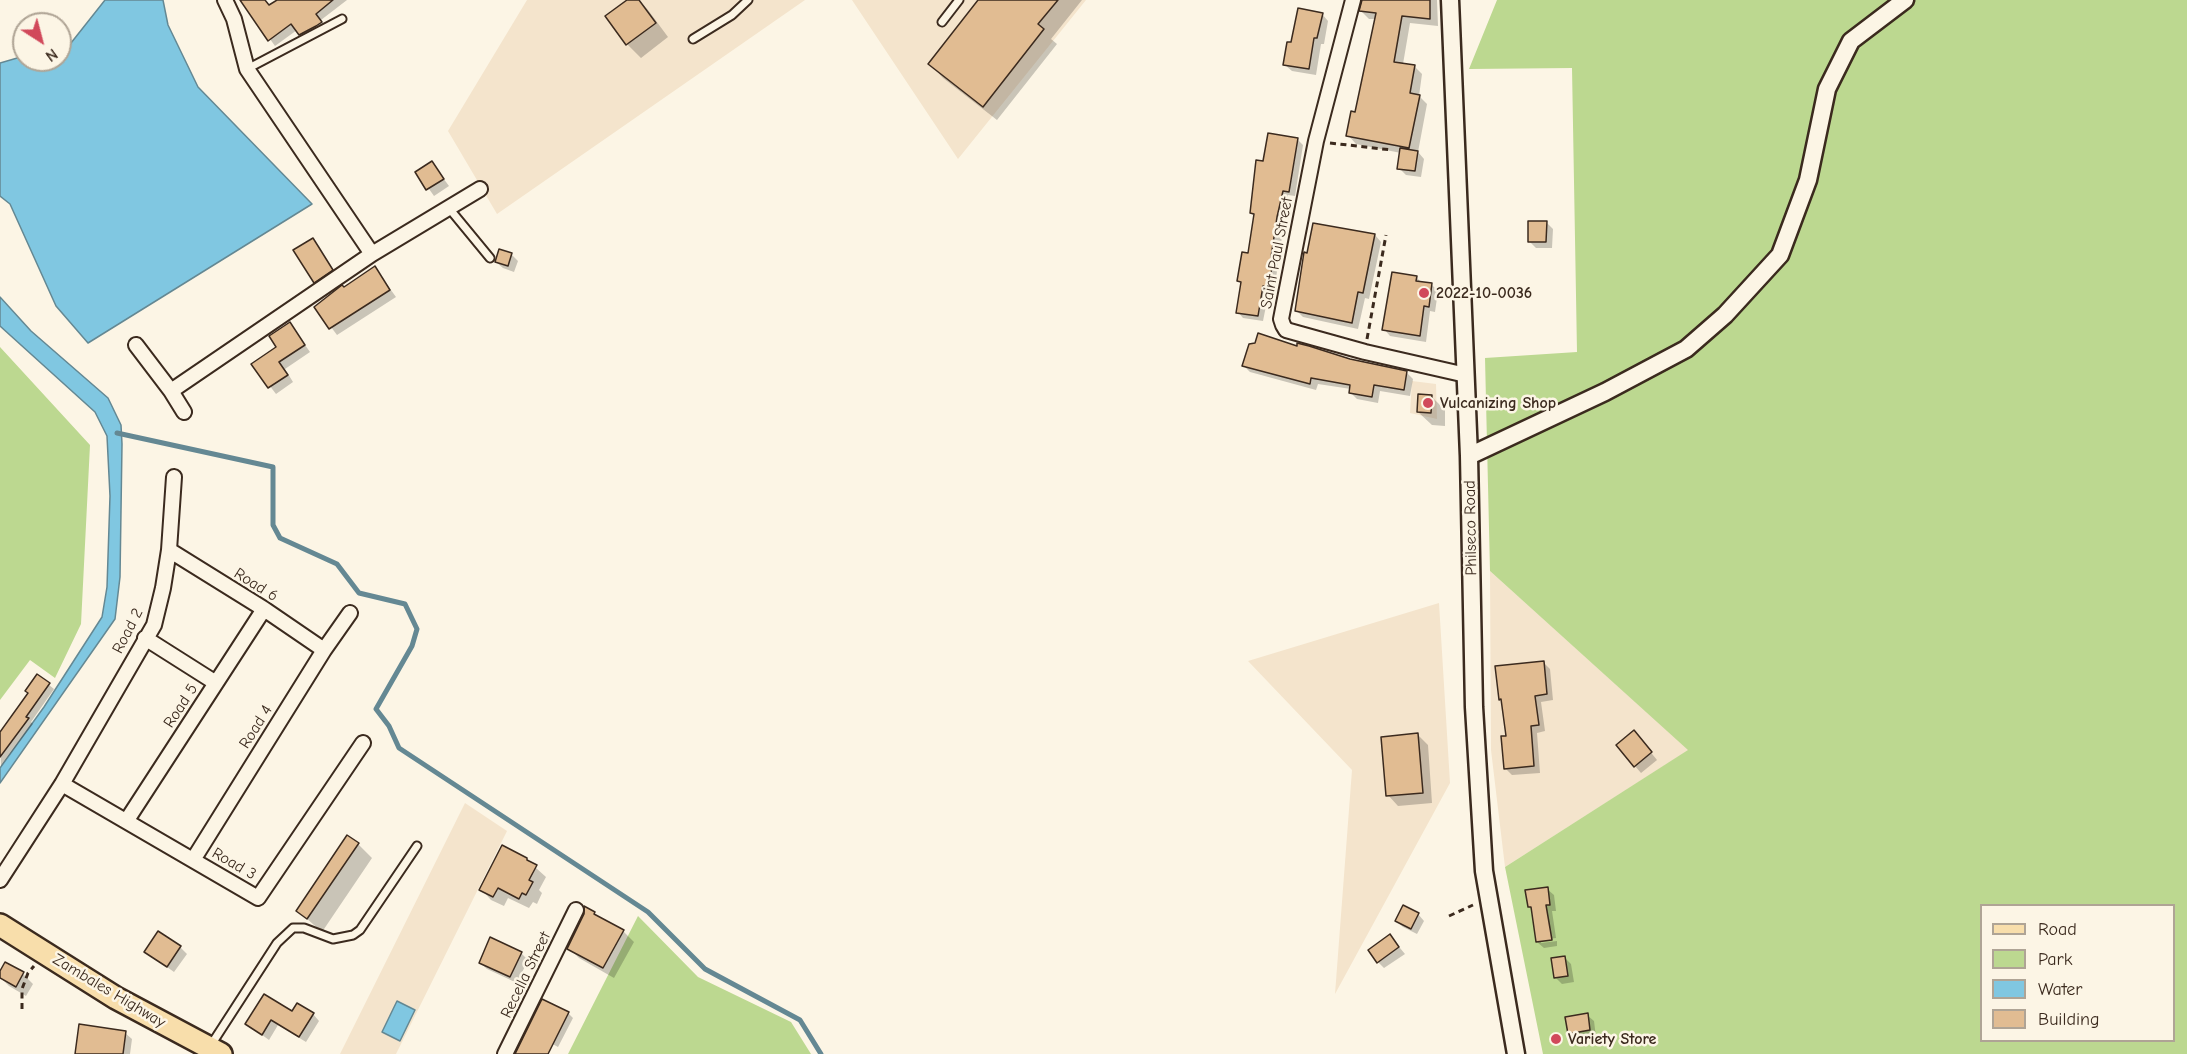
<!DOCTYPE html>
<html>
<head>
<meta charset="utf-8">
<style>
  body { margin:0 }
  #map { position:relative; width:2187px; height:1054px; overflow:hidden; background:#fcf5e5; font-family:"Comic Neue",sans-serif }
  canvas { display:block }
  .legend { position:absolute; left:1980px; top:904px; width:195px; height:138px; box-sizing:border-box; background:#fcf5e5; border:2px solid #afa495; margin:0; padding:8px 10px; list-style:none; font-size:18px; color:#3b2a1e }
  .legend li { display:flex; align-items:center; gap:12px; height:30px }
  .legend b { width:30px; border:2px solid #afa495 }
  .north { position:absolute; left:12px; top:12px; width:60px; height:60px; box-sizing:border-box; background:#fcf5e5; border:2px solid #afa495; border-radius:50%; rotate:144deg; font-size:16px; font-weight:700; line-height:24px; text-align:center; color:#3b2a1e }
  .north::after { content:''; display:block; margin:auto; width:21px; height:27px; background:#d1495b; clip-path:polygon(50% 0,100% 100%,50% 72%,0 100%) }
</style>
</head>
<body>
<div id="map">
<canvas width="2187" height="1054"></canvas>
<ul class="legend">
<li><b style="height:8px;background:#f8deab"></b>Road</li>
<li><b style="height:16px;background:#bcd890"></b>Park</li>
<li><b style="height:16px;background:#80c7e1"></b>Water</li>
<li><b style="height:16px;background:#e1bc92"></b>Building</li>
</ul>
<div class="north">N</div>
</div>
<script>
const ctx = document.querySelector('canvas').getContext('2d');
ctx.lineJoin = 'round';
function fillPath(path, color) {
  ctx.fillStyle = color;
  ctx.fill(path, 'evenodd');
}
function poly(rows) {
  const path = new Path2D();
  for (const r of rows) {
    path.moveTo(r[0], r[1]);
    for (let i = 2; i < r.length; i += 2) path.lineTo(r[i], r[i + 1]);
  }
  return path;
}
function strokePath(path, color, width, dash) {
  ctx.strokeStyle = color;
  ctx.lineWidth = width;
  ctx.lineCap = dash ? 'butt' : 'round';
  ctx.setLineDash(dash || []);
  ctx.stroke(path);
}
function write(font, color, halo, rows, align = 'center') {
  ctx.font = font + ' "Comic Neue",sans-serif';
  ctx.lineWidth = 5;
  ctx.setLineDash([]);
  ctx.textBaseline = 'middle';
  ctx.strokeStyle = halo;
  ctx.fillStyle = color;
  for (const [text, x, y, turn = 0] of rows) {
    ctx.save();
    ctx.translate(x, y);
    ctx.rotate((+turn || 0) * Math.PI / 180);
    ctx.textAlign = isNaN(turn) ? turn : align;
    if (halo) ctx.strokeText(text, 0, 0);
    ctx.fillText(text, 0, 0);
    ctx.restore();
  }
}
const built = poly([
  [527,0,805,0,497,214,448,131],
  [852,0,1086,0,958,159],
  [1412,381,1436,384,1437,419,1410,413],
  [1490,571,1689,750,1505,867,1491,750],
  [1439,603,1450,783,1335,994,1352,770,1248,661],
  [465,803,507,831,396,1054,340,1054]
]);
const green = poly([
  [1497,0,2187,0,2187,1054,1543,1054,1505,867,1688,750,1490,571,1485,358,1577,352,1572,68,1469,69],
  [1982,906,2174,906,2174,1040,1982,1040],
  [0,347,90,445,81,624,55,678,30,660,0,700],
  [638,916,698,977,791,1022,811,1054,568,1054]
]);
const water = poly([
  [105,0,163,0,168,25,198,87,312,204,88,343,56,306,10,204,0,196,0,63,24,56,24,60,60,60,60,46,71,43,105,0],
  [0,297,31,331,108,398,121,425,122,444,120,577,115,619,0,783,0,768,44,707,102,617,107,587,110,496,107,436,95,412,0,326,0,297],
  [397,1001,415,1010,400,1041,382,1032,397,1001]
]);
const shadow = poly([
  [242,0,265,0,270,7,279,0,347,0,321,20,327,29,306,41,297,30,275,46],
  [630,0,639,0,648,10,668,37,641,58,627,44],
  [980,0,1082,0,1051,39,1057,44,997,120,943,78,930,64],
  [1363,0,1437,0,1438,26,1410,23,1403,64,1414,66,1422,74,1419,96,1427,104,1418,152,1424,159,1421,177,1406,175,1399,168,1401,153,1356,144,1348,135,1356,114,1376,19,1369,19,1361,11],
  [1322,14,1328,21,1324,44,1321,44,1316,75,1292,71,1285,65,1293,44],
  [1297,139,1303,145,1295,196,1288,195,1274,292,1269,291,1263,321,1243,318,1238,312,1242,285,1239,281,1250,255,1255,217,1251,213,1264,163],
  [432,163,449,186,434,196,417,172],
  [1546,222,1553,229,1552,248,1536,248,1529,241],
  [1375,235,1381,242,1369,299,1365,298,1358,329,1303,317,1297,311],
  [313,240,319,246,338,277,321,288,315,282],
  [511,254,518,261,514,272,503,268,496,262],
  [375,268,396,297,337,335,316,307],
  [1416,277,1422,283,1431,284,1438,291,1435,312,1430,311,1426,342,1390,336,1384,329],
  [290,324,310,352,285,369,293,382,276,394,253,364,278,347],
  [1298,347,1406,372,1413,379,1410,396,1380,391,1378,403,1357,399,1350,392,1351,389,1318,384,1316,390,1250,372,1244,366],
  [1432,397,1445,410,1445,426,1432,425,1418,412],
  [1543,662,1550,669,1553,700,1541,702,1545,731,1537,733,1540,773,1512,775,1505,768,1508,737,1502,701,1500,699],
  [38,676,54,689,31,722,33,724,1,766,0,736,10,723],
  [1418,735,1428,745,1432,803,1398,806,1388,795],
  [1640,739,1657,760,1641,773,1635,766],
  [358,844,372,858,322,932,298,911],
  [526,859,546,877,539,890,542,893,537,904,533,902,529,908,508,898,504,906,491,900,481,889],
  [1547,889,1554,895,1556,911,1552,911,1556,938,1541,940,1541,943,1557,941,1557,946,1544,948,1537,942,1533,910,1529,907],
  [585,909,623,931,634,942,614,978,579,958,569,948,586,914],
  [1418,914,1424,921,1417,934,1403,927,1396,921],
  [1390,936,1405,954,1384,968,1378,962],
  [180,947,187,954,174,972,146,952],
  [521,953,528,960,517,983,487,969,480,963],
  [1565,958,1571,964,1574,982,1562,984,1555,977],
  [0,974,23,974,33,984,26,996,9,986,0,977],
  [293,1013,313,1014,319,1021,306,1042,278,1025,269,1040,247,1024],
  [568,1013,573,1018,558,1047,547,1041,540,1054,517,1054],
  [1587,1015,1594,1021,1596,1037,1576,1040,1569,1033],
  [125,1033,132,1039,130,1054,76,1054]
]);
const stream = poly([
  [117,433,273,467,273,525,280,538,337,564,359,593,405,604,417,629,412,646,376,709,389,726,399,748,648,912,705,969,800,1020,821,1054]
]);
const building = poly([
  [240,0,265,0,269,5,277,0,333,0,316,14,322,22,316,26,299,35,291,24,268,41,240,0],
  [627,0,639,0,656,23,626,45,605,16,627,0],
  [978,0,1058,0,1038,24,1044,29,983,107,928,64,978,0],
  [1362,0,1430,0,1430,19,1402,16,1394,62,1415,65,1410,93,1420,95,1409,148,1346,136,1351,111,1355,112,1376,13,1359,11,1362,0],
  [1298,8,1323,13,1317,38,1314,38,1309,69,1283,65,1287,42,1291,42,1298,8],
  [1268,133,1298,138,1289,192,1283,191,1277,217,1271,257,1274,258,1268,287,1263,286,1258,316,1236,313,1241,282,1237,281,1242,252,1248,253,1254,214,1250,213,1256,160,1263,161,1268,133],
  [1400,148,1418,151,1415,171,1397,169,1400,148],
  [432,161,444,179,426,190,415,172,432,161],
  [1528,221,1547,221,1546,242,1528,242,1528,221],
  [1313,223,1375,234,1363,293,1358,292,1352,323,1295,311,1304,252,1307,253,1313,223],
  [313,238,333,270,314,283,293,250,313,238],
  [499,249,512,253,508,266,495,262,499,249],
  [375,266,390,290,329,329,314,307,342,285,344,287,375,266],
  [1392,272,1417,276,1416,281,1432,283,1429,307,1424,306,1420,336,1382,330,1392,272],
  [290,322,305,345,279,362,288,375,268,388,251,364,276,347,269,336,290,322],
  [1258,333,1297,346,1297,343,1309,346,1350,359,1407,371,1404,390,1374,385,1372,397,1349,393,1350,385,1311,378,1310,384,1242,366,1249,344,1255,343,1258,333],
  [1418,394,1432,395,1431,413,1417,412,1418,394],
  [1544,661,1547,694,1535,696,1539,725,1531,726,1534,766,1504,769,1501,736,1506,736,1501,699,1499,700,1495,666,1544,661],
  [37,674,50,683,26,717,29,718,0,757,0,732,28,693,25,691,37,674],
  [1634,730,1652,752,1634,767,1616,745,1634,730],
  [1418,733,1423,793,1386,796,1381,737,1418,733],
  [347,835,359,843,307,919,296,911,347,835],
  [502,845,527,858,527,860,537,865,529,880,533,882,526,895,522,893,519,899,498,888,493,897,479,890,502,845],
  [1548,887,1550,905,1546,905,1552,940,1536,942,1531,907,1528,907,1525,890,1548,887],
  [1403,905,1419,913,1411,929,1395,921,1403,905],
  [584,906,595,912,594,914,624,930,603,968,567,949,584,914,584,906],
  [158,931,181,946,167,967,144,952,158,931],
  [1390,934,1399,947,1377,963,1368,950,1390,934],
  [490,937,522,952,510,977,479,963,490,937],
  [1565,956,1568,976,1554,978,1551,958,1565,956],
  [5,962,24,972,16,987,0,978,0,971,5,962],
  [264,994,292,1011,297,1003,314,1013,299,1037,271,1020,262,1035,245,1024,264,994],
  [542,999,569,1012,548,1054,515,1054,542,999],
  [1588,1013,1590,1030,1568,1034,1565,1017,1588,1013],
  [79,1024,126,1031,123,1054,75,1054,79,1024]
]);
const path = poly([
  [1330,143,1392,150],
  [1367,339,1386,235],
  [1449,916,1473,905],
  [22,1009,22,989,28,973,34,966]
]);
const service = poly([
  [942,22,959,0],
  [693,39,732,15,748,0],
  [247,69,342,19],
  [448,207,490,258],
  [211,1045,277,943,293,928,304,928,333,939,353,935,360,930,417,846]
]);
const minor = poly([
  [225,0,234,19,247,69,372,254],
  [1353,0,1316,141,1281,319,1283,325,1286,330,1365,352,1466,375],
  [136,345,171,391,372,254,480,189],
  [171,391,184,412],
  [169,550,264,609,324,650],
  [145,638,216,683],
  [62,784,258,898,363,743],
  [127,820,264,609],
  [193,860,324,650,350,613],
  [0,880,62,784,154,625,163,588,169,550,174,477],
  [505,1054,576,910]
]);
const tertiary = poly([
  [1450,0,1469,456,1474,707,1484,871,1516,1054],
  [1469,456,1605,392,1686,349,1725,315,1780,255,1808,180,1827,89,1851,41,1905,0]
]);
const primary = poly([
  [0,925,116,998,221,1054]
]);
const markers = [
  [1424,293,6,"#d1495b"],
  [1428,403,6,"#d1495b"],
  [1556,1039,6,"#d1495b"]
];
const streetNames = [
  ["Saint Paul Street",1277,253,-79],
  ["Philseco Road",1471,528,-91],
  ["Road 6",256,585,32],
  ["Road 2",128,631,-63],
  ["Road 5",181,706,-57],
  ["Road 4",256,727,-58],
  ["Road 3",234,864,30],
  ["Recella Street",526,975,-64],
  ["Zambales Highway",109,991,31]
];
const poiNames = [
  ["2022-10-0036",1436,293],
  ["Vulcanizing Shop",1440,403],
  ["Variety Store",1568,1039]
];
fillPath(built, '#f4e4cc');
fillPath(green, '#bcd890');
fillPath(water, '#80c7e1');
strokePath(water, '#648893', 1.5);
fillPath(shadow, '#0003');
strokePath(stream, '#648893', 5);
fillPath(building, '#e1bc92');
strokePath(building, '#3b2a1e', 1.5);
strokePath(service, '#3b2a1e', 11);
strokePath(minor, '#3b2a1e', 18);
strokePath(tertiary, '#3b2a1e', 21);
strokePath(primary, '#3b2a1e', 26);
strokePath(path, '#3b2a1e', 3, [6, 4.5]);
strokePath(service, '#fcf5e5', 7);
strokePath(minor, '#fcf5e5', 14);
strokePath(tertiary, '#fcf5e5', 16);
strokePath(primary, '#f8deab', 21);
for (const [x, y, r, color] of markers) {
  const dot = new Path2D();
  dot.arc(x, y, r, 0, 2 * Math.PI);
  ctx.fillStyle = color;
  ctx.fill(dot);
  strokePath(dot, '#fcf5e5', 2);
}
write('16px', '#3b2a1e', '#fcf5e5', streetNames);
write('bold 16px', '#3b2a1e', '#fcf5e5', poiNames, 'left');
</script>
</body>
</html>
